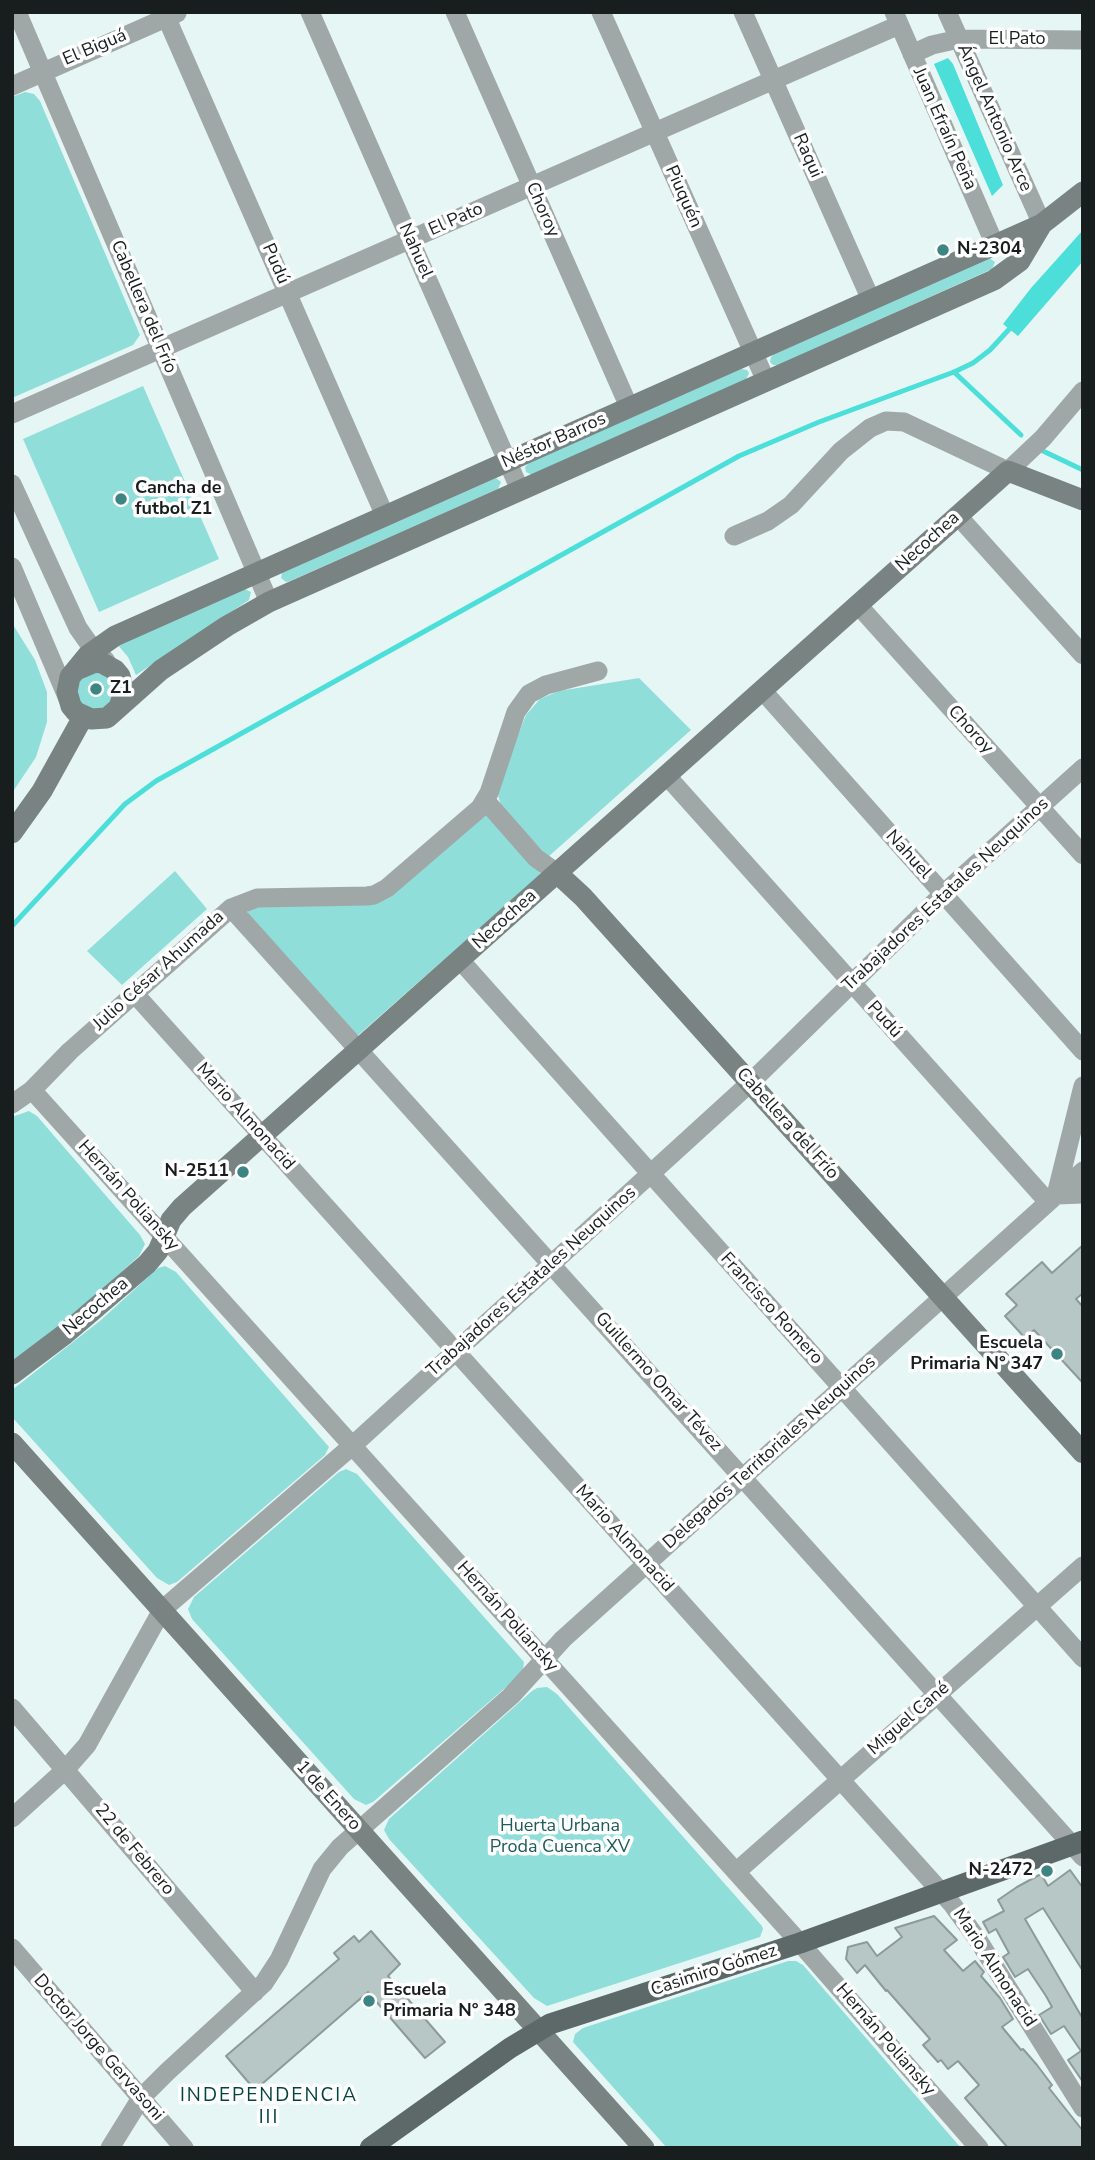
<!DOCTYPE html>
<html>
<head>
<meta charset="utf-8">
<style>
  body { margin:0 }
  #map { position:relative; width:1095px; height:2160px; overflow:hidden; background:#e6f6f5; font-family:"Nunito Sans",sans-serif }
  canvas { display:block }
  .frame { position:absolute; inset:0; border:14px solid #181e1e; pointer-events:none }
</style>
</head>
<body>
<div id="map">
<canvas width="1095" height="2160"></canvas>
<div class="frame"></div>
</div>
<script>
const ctx = document.querySelector('canvas').getContext('2d');
ctx.lineJoin = 'round';
function fillPath(path, color) {
  ctx.fillStyle = color;
  ctx.fill(path, 'evenodd');
}
function poly(rows) {
  const path = new Path2D();
  for (const r of rows) {
    path.moveTo(r[0], r[1]);
    for (let i = 2; i < r.length; i += 2) path.lineTo(r[i], r[i + 1]);
  }
  return path;
}
function strokePath(path, color, width, dash) {
  ctx.strokeStyle = color;
  ctx.lineWidth = width;
  ctx.lineCap = dash ? 'butt' : 'round';
  ctx.setLineDash(dash || []);
  ctx.stroke(path);
}
function write(font, color, halo, rows, align = 'center') {
  ctx.font = font + ' "Nunito Sans",sans-serif';
  ctx.lineWidth = 7;
  ctx.setLineDash([]);
  ctx.textBaseline = 'middle';
  ctx.strokeStyle = halo;
  ctx.fillStyle = color;
  for (const [text, x, y, turn = 0] of rows) {
    ctx.save();
    ctx.translate(x, y);
    ctx.rotate((+turn || 0) * Math.PI / 180);
    ctx.textAlign = isNaN(turn) ? turn : align;
    if (halo) ctx.strokeText(text, 0, 0);
    ctx.fillText(text, 0, 0);
    ctx.restore();
  }
}
const green = poly([
  [25,92,34,94,40,101,140,335,133,345,12,398,12,97],
  [989,258,995,262,992,269,778,365,773,365,770,362,771,357,774,354],
  [741,369,747,370,749,373,746,380,532,475,526,472,525,467,529,463],
  [143,386,219,559,99,612,23,439],
  [496,478,501,482,498,489,290,581,286,582,281,578,282,573],
  [245,589,251,592,249,600,136,675,128,657,117,644],
  [12,623,35,660,47,692,47,722,36,757,12,793],
  [87,672,106,673,116,690,107,707,94,711,78,701,77,681],
  [639,678,691,730,548,857,501,806,498,795,502,774,526,715,540,699,559,691],
  [484,810,541,874,355,1038,247,916,250,904,381,901],
  [175,871,207,909,122,985,87,951],
  [29,1111,37,1116,140,1235,145,1244,139,1256,73,1316,12,1363,12,1117],
  [165,1266,176,1272,329,1447,325,1455,177,1582,169,1585,157,1578,12,1417,12,1390,101,1320,158,1268],
  [346,1469,357,1474,524,1662,523,1670,519,1676,373,1802,366,1805,354,1799,192,1619,188,1609,194,1597,339,1472],
  [547,1687,557,1694,762,1926,763,1929,760,1937,547,2006,534,1998,389,1839,384,1830,389,1819,532,1691,537,1688],
  [788,1961,796,1961,803,1965,961,2148,667,2148,573,2042,575,2034,583,2028]
]);
const water = poly([
  [948,58,953,64,1003,185,992,196,934,64],
  [1083,230,1083,261,1018,336,1003,324,1031,288]
]);
const stream = poly([
  [954,372,1021,435],
  [1043,451,1083,470],
  [12,926,125,804,156,781,739,456,819,422,954,372,973,363,990,350,1013,325]
]);
const building = poly([
  [1083,1245,1083,1293,1076,1299,1083,1307,1083,1383,1034,1330,1025,1338,1005,1316,1017,1305,1006,1294,1042,1262,1052,1273,1083,1245],
  [1070,1870,1083,1888,1083,1971,1043,1908,1025,1919,1083,2019,1083,2082,1068,2060,1081,2051,1064,2026,1051,2034,1039,2015,1052,2007,1046,1996,1028,1969,1015,1977,1003,1957,1009,1953,996,1929,989,1933,983,1922,1004,1911,998,1900,1017,1887,1041,1874,1048,1886,1070,1870],
  [934,1916,957,1940,944,1950,963,1971,975,1961,984,1972,981,1976,1000,1998,1013,2019,1002,2027,1021,2050,1023,2049,1037,2065,1052,2085,1049,2088,1083,2131,1083,2148,1008,2148,965,2098,979,2085,958,2061,948,2069,941,2060,938,2062,923,2045,930,2039,887,1990,886,1991,865,1965,857,1973,846,1959,848,1947,867,1942,877,1956,902,1937,895,1928,934,1916],
  [371,1931,400,1964,388,1976,445,2042,425,2058,368,1992,255,2090,226,2056,339,1959,334,1953,354,1936,359,1942,371,1931]
]);
const street = poly([
  [17,12,269,602],
  [164,12,385,516],
  [310,12,520,490],
  [455,12,629,407],
  [601,12,766,381],
  [743,12,871,300],
  [894,12,995,245],
  [947,12,1042,224],
  [912,54,932,45,959,39,1083,40],
  [12,86,177,13],
  [12,414,899,25],
  [12,484,78,628,90,645,106,661],
  [958,516,1083,655],
  [734,536,768,521,791,505,841,451,870,428,886,421,904,422,1008,471,1043,438,1083,391],
  [12,567,68,699],
  [858,605,1083,855],
  [762,690,1083,1051],
  [666,775,1048,1202],
  [485,800,536,858,557,873],
  [231,908,1083,1857],
  [460,960,1083,1658],
  [134,993,952,1904,978,1940,1083,2108],
  [1083,1086,1056,1195,1083,1194],
  [32,1090,800,1943,979,2148],
  [12,1104,32,1090,70,1051,231,908,257,898,367,896,374,895,387,888,480,808,489,793,516,712,529,694,546,685,598,671],
  [12,1708,255,1992],
  [12,1818,65,1770,87,1745,162,1610,352,1446,750,1083,943,894,1083,768],
  [736,1872,1083,1566],
  [12,1948,184,2148],
  [110,2148,141,2098,167,2072,264,1983,279,1960,322,1869,340,1847,511,1696,563,1639,1083,1171]
]);
const secondary = poly([
  [1042,224,1020,261,994,280,269,602,227,626,161,670,107,718,91,719,76,712,71,706,67,692,70,677,88,655,115,636,1042,224,1083,192],
  [76,670,95,662,102,663,115,670,120,676,124,692,119,707],
  [12,833,42,791,83,717],
  [557,873,583,897,1083,1453],
  [12,1374,65,1334,147,1264,158,1251,171,1220,182,1207,1008,471,1083,500],
  [12,1443,644,2148]
]);
const primary = poly([
  [370,2148,510,2048,550,2024,800,1943,1083,1841]
]);
const markers = [
  [943,250,7,"#3d8582"],
  [121,499,7,"#3d8582"],
  [96,689,7,"#3d8582"],
  [243,1172,7,"#3d8582"],
  [1057,1354,7,"#3d8582"],
  [1047,1871,7,"#3d8582"],
  [369,2001,7,"#3d8582"]
];
const streetNames = [
  ["El Pato",1017,40],
  ["El Biguá",95,48,-23],
  ["Ángel Antonio Arce",994,118,66],
  ["Juan Efraín Peña",944,129,66],
  ["Raqui",807,156,66],
  ["Piuquén",683,197,66],
  ["Choroy",542,210,66],
  ["El Pato",456,220,-24],
  ["Nahuel",415,251,66],
  ["Pudú",275,264,66],
  ["Cabellera del Frío",143,307,67],
  ["Néstor Barros",554,441,-24],
  ["Necochea",928,542,-42],
  ["Choroy",970,730,48],
  ["Nahuel",908,855,48],
  ["Trabajadores Estatales Neuquinos",946,895,-43],
  ["Necochea",505,920,-42],
  ["Julio César Ahumada",159,971,-42],
  ["Pudú",884,1020,48],
  ["Mario Almonacid",245,1117,48],
  ["Cabellera del Frío",787,1124,48],
  ["Hernán Poliansky",128,1196,48],
  ["Trabajadores Estatales Neuquinos",532,1282,-42],
  ["Necochea",96,1307,-40],
  ["Francisco Romero",771,1309,48],
  ["Guillermo Omar Tévez",658,1382,48],
  ["Delegados Territoriales Neuquinos",770,1453,-42],
  ["Mario Almonacid",624,1539,48],
  ["Hernán Poliansky",507,1617,48],
  ["Miguel Cané",909,1719,-41],
  ["1 de Enero",328,1796,48],
  ["22 de Febrero",134,1850,50],
  ["Mario Almonacid",994,1968,57],
  ["Casimiro Gómez",714,1971,-18],
  ["Hernán Poliansky",885,2040,49],
  ["Doctor Jorge Gervasoni",98,2048,49]
];
const poiNames = [
  ["N-2304",957,250],
  ["Cancha de",135,489],
  ["futbol Z1",135,510],
  ["Z1",110,689],
  ["N-2511",229,1172,"right"],
  ["Escuela",1043,1344,"right"],
  ["Primaria N° 347",1043,1365,"right"],
  ["N-2472",1033,1871,"right"],
  ["Escuela",383,1991],
  ["Primaria N° 348",383,2012]
];
const parkNames = [
  ["Huerta Urbana",560,1827],
  ["Proda Cuenca XV",560,1848]
];
const neighbourhoodNames = [
  ["INDEPENDENCIA",269,2096],
  ["III",269,2118]
];
fillPath(green, '#8fdeda');
fillPath(water, '#4cdfda');
strokePath(stream, '#4cdfda', 5);
fillPath(building, '#b7c7c6');
strokePath(building, '#8c9b9a', 2);
strokePath(street, '#a0a7a7', 19);
strokePath(secondary, '#798382', 21);
strokePath(primary, '#5d6968', 21);
for (const [x, y, r, color] of markers) {
  const dot = new Path2D();
  dot.arc(x, y, r, 0, 2 * Math.PI);
  ctx.fillStyle = color;
  ctx.fill(dot);
  strokePath(dot, '#fff', 2.5);
}
write('18px', '#181e1e', '#fff', streetNames);
write('bold 18px', '#181e1e', '#fff', poiNames, 'left');
write('18px', '#1e5b58', '#fff', parkNames);
ctx.letterSpacing = '2px';
write('19px', '#004442', '#fff', neighbourhoodNames);
ctx.letterSpacing = '0px';
</script>
</body>
</html>
